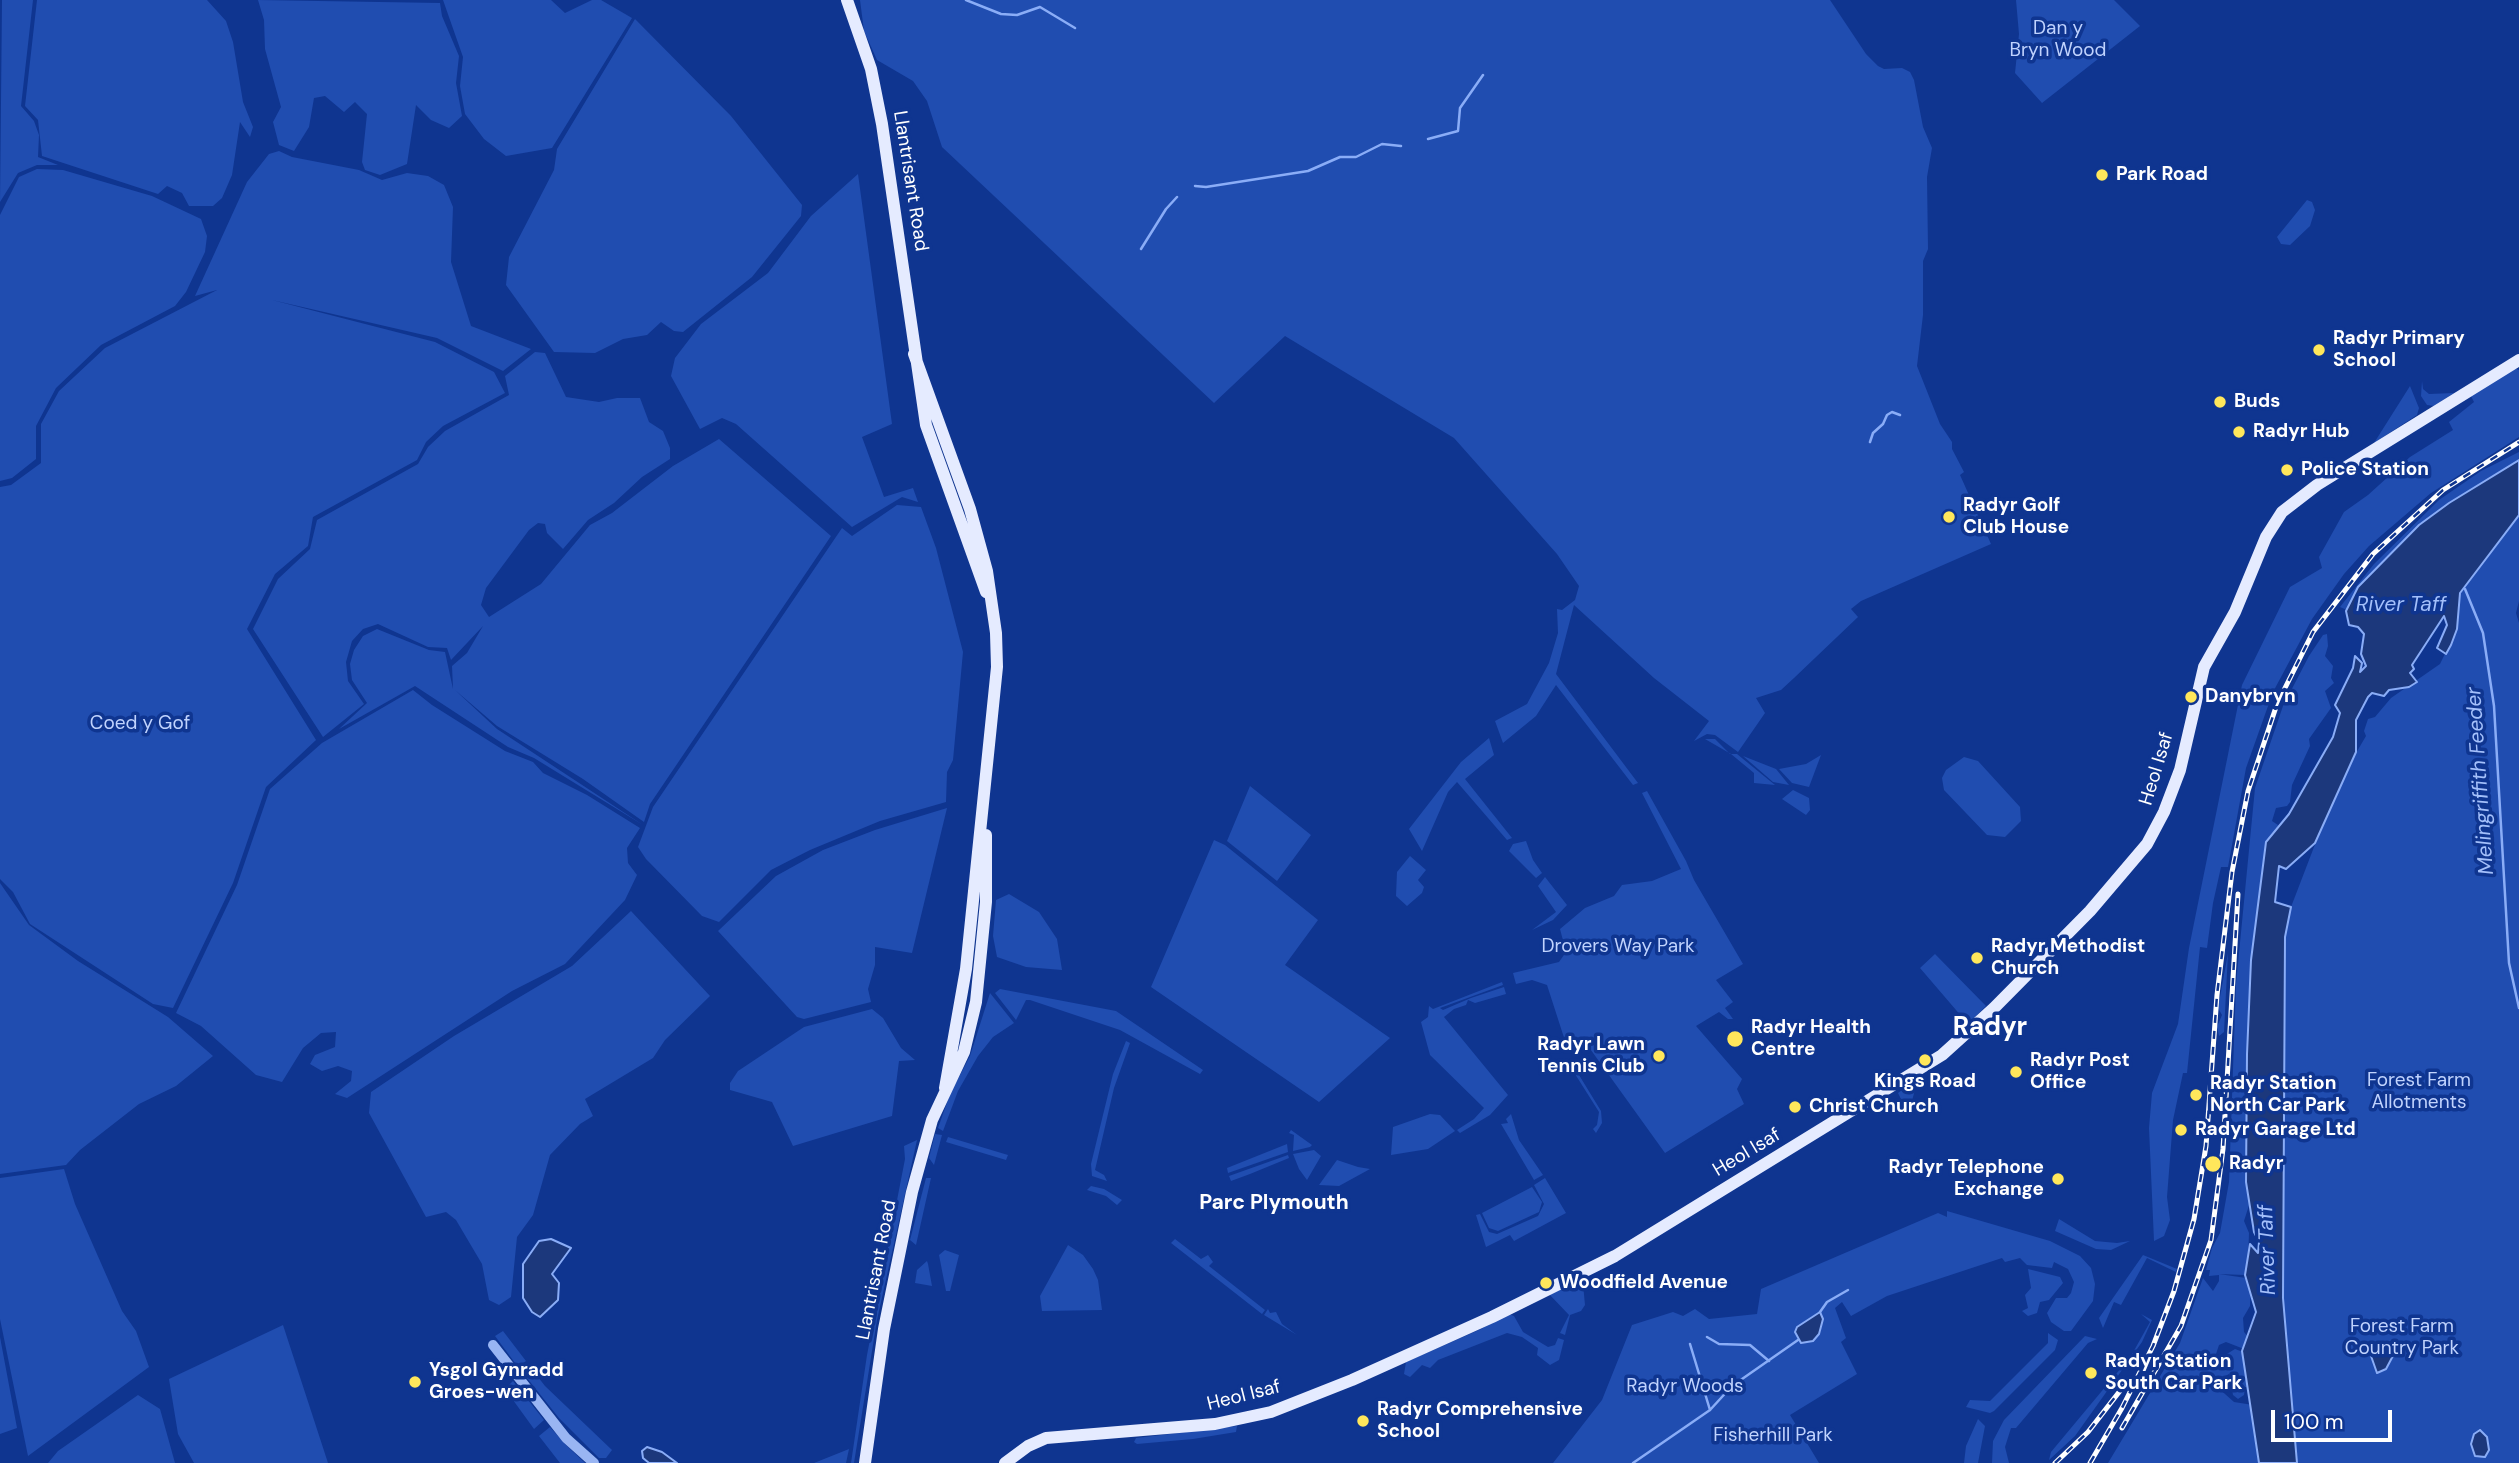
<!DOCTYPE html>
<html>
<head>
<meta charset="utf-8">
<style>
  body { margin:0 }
  #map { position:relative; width:2519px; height:1463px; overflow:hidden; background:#0f3590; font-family:"DM Sans",sans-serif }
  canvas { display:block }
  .scale { position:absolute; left:2271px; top:1410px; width:121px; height:32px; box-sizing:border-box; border:4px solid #fff; border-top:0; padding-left:9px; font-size:21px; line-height:24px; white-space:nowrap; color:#fff; -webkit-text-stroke:5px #0f3590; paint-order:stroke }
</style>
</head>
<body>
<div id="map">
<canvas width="2519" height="1463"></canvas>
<div class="scale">100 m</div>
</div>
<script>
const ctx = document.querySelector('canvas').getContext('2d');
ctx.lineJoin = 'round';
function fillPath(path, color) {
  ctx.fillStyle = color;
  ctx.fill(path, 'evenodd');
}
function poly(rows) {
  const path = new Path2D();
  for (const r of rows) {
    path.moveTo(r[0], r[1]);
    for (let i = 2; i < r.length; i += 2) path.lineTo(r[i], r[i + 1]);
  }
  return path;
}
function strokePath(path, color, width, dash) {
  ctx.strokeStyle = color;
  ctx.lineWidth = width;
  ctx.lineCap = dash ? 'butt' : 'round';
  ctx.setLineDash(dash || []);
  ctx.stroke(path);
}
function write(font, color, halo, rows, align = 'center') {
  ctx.font = font + ' "DM Sans",sans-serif';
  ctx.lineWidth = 7;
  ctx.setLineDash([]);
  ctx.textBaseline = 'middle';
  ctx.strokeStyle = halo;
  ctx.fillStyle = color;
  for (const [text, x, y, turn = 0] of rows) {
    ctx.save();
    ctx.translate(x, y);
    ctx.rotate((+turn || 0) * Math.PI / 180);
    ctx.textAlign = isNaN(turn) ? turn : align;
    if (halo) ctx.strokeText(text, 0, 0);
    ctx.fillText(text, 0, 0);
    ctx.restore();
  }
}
const green = poly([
  [2,0,33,0,21,106,34,121,39,135,38,157,58,165,37,165,18,173,0,202],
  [37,0,207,0,226,21,233,42,243,102,253,127,250,137,240,122,232,175,222,198,213,206,189,206,182,193,167,186,158,194,42,156,38,120,25,106],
  [258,0,440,3,442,16,459,56,456,83,462,116,449,128,431,120,416,105,407,164,380,175,365,170,362,162,367,114,355,102,344,112,325,96,314,98,309,127,294,151,279,145,273,122,281,107,265,49,264,20],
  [443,0,551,0,565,13,592,0,601,0,632,18,552,148,506,156,484,139,465,114,460,86,463,57],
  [860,0,1830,0,1866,54,1878,66,1884,69,1902,68,1910,72,1914,80,1923,127,1932,148,1927,177,1928,249,1923,261,1923,315,1917,366,1940,424,1952,442,1952,449,1964,472,1960,475,1991,544,1861,601,1851,609,1858,617,1794,678,1781,690,1756,698,1765,713,1738,752,1715,735,1707,734,1694,741,1709,721,1654,678,1574,605,1556,674,1638,783,1633,785,1556,685,1536,716,1503,743,1495,721,1527,704,1549,663,1558,633,1557,609,1562,610,1575,600,1579,586,1557,554,1454,438,1285,336,1214,403,942,147,927,101,913,81,877,60,864,31],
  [2016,0,2114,0,2140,26,2042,103,2015,73,2019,34],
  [635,19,731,116,802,205,801,216,752,277,683,332,674,331,661,322,647,335,623,339,595,353,554,352,506,285,509,257,554,170,557,149],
  [279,151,292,157,359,170,382,180,407,173,428,176,444,185,453,207,451,262,471,326,531,349,503,371,437,338,272,300,435,342,494,372,505,393,443,426,426,442,417,460,313,517,308,546,275,574,247,629,316,740,266,787,233,883,173,1008,153,1004,30,924,13,892,0,879,0,487,11,485,41,463,41,424,59,391,105,348,217,290,195,296,247,182,269,154],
  [37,169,63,170,152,196,201,219,207,236,205,252,186,292,175,306,101,345,56,388,36,426,36,459,12,478,0,481,0,215,19,177],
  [858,174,892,424,862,437,884,497,913,488,918,502,902,497,852,527,736,424,722,418,700,429,671,376,675,358,701,324,768,273,811,216],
  [2307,200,2312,202,2315,210,2310,226,2290,245,2281,244,2277,237],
  [535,352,545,353,566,397,599,402,617,398,640,398,649,422,663,431,670,448,670,459,642,477,614,503,588,520,563,549,547,533,545,524,538,523,529,530,486,588,481,605,489,617,541,584,590,525,612,513,673,466,719,439,831,536,650,804,644,822,583,779,497,726,455,690,497,729,643,825,534,758,508,747,415,686,339,729,367,703,352,680,350,664,354,650,363,636,377,629,429,650,445,652,453,689,452,666,467,653,483,626,451,660,447,648,428,647,378,624,363,629,352,641,346,662,348,681,364,704,323,737,253,629,278,579,310,549,317,520,418,464,428,447,445,431,509,395,505,376],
  [2512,367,2519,370,2519,437,2431,493,2369,546,2344,574,2312,619,2273,692,2246,768,2228,867,2221,867,2213,903,2207,948,2200,947,2187,1073,2183,1073,2173,1120,2167,1197,2170,1220,2164,1236,2154,1241,2149,1128,2152,1093,2178,1024,2189,948,2242,685,2290,587,2322,568,2319,557,2344,512,2368,495,2410,457,2453,430,2449,422,2474,402,2471,396],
  [2422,381,2423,389,2429,394,2454,393,2434,406,2427,405,2421,396],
  [2410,386,2419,408,2417,415,2374,443],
  [2519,452,2519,463,2360,584,2347,610,2340,607,2374,564,2439,500,2481,471],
  [897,505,921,507,936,548,963,652,953,760,947,772,946,802,880,821,810,850,771,870,719,922,702,916,646,859,638,847,653,807,842,528,852,536],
  [2519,514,2519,601,2516,613,2519,623,2519,1463,2295,1463,2292,1421,2288,1420,2272,1106,2285,1072,2279,955,2291,907,2319,834,2316,821,2366,736,2364,731,2368,719,2375,717,2391,698,2440,664,2457,629,2460,593,2465,585,2476,540],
  [2327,634,2328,646,2325,656,2333,666,2331,678,2334,683,2325,691,2331,708,2309,739,2310,746,2292,785,2290,802,2287,806,2276,808,2272,821,2278,825,2271,849,2251,1199,2244,1221,2249,1233,2248,1262,2245,1275,2219,1274,2246,1278,2251,1286,2250,1306,2243,1318,2244,1332,2249,1338,2244,1349,2226,1342,2219,1345,2216,1354,2217,1360,2235,1349,2251,1355,2250,1387,2245,1387,2244,1395,2238,1399,2233,1395,2229,1374,2218,1380,2216,1386,2234,1402,2253,1405,2262,1463,2108,1463,2180,1343,2203,1278,2213,1291,2219,1281,2219,1275,2209,1276,2210,1270,2206,1270,2212,1248,2220,1233,2229,1182,2236,984,2255,788,2283,706,2309,656,2323,635],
  [413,690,432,705,505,751,533,762,543,773,587,795,640,828,627,848,628,863,637,875,625,900,565,964,512,991,347,1098,335,1094,351,1081,352,1071,338,1066,322,1071,310,1064,315,1055,335,1047,336,1032,321,1033,303,1048,282,1082,256,1075,201,1026,176,1013,237,885,270,789,322,743],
  [1489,738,1494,755,1465,779,1512,838,1507,840,1457,782,1448,792,1422,851,1409,829,1461,762],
  [1715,739,1730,754,1737,754,1775,785,1754,783,1754,773,1731,754,1705,739],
  [1821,755,1809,787,1792,783,1779,769,1806,764],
  [1743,756,1776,769,1789,785,1773,782],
  [1964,757,1978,761,2020,807,2021,821,2005,837,1987,835,1944,790,1942,778,1946,770],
  [1250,786,1311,835,1277,881,1227,841],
  [1793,790,1809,798,1810,810,1806,815,1782,799],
  [1647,791,1686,861,1694,880,1743,964,1716,980,1733,1002,1725,1008,1733,1019,1728,1019,1719,1012,1696,1026,1742,1079,1737,1089,1744,1104,1665,1153,1583,1039,1568,1050,1547,985,1532,980,1516,984,1513,973,1559,962,1566,952,1560,929,1585,908,1614,896,1622,885,1652,881,1681,869,1642,793],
  [947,808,912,953,875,947,875,965,868,989,871,1002,804,1019,797,1017,718,931,776,876,823,850,875,830],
  [1214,840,1225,845,1318,920,1285,965,1390,1038,1319,1102,1151,987],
  [1526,841,1533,860,1542,873,1536,878,1509,851,1513,844],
  [1410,856,1426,870,1418,880,1424,887,1422,893,1407,906,1396,896,1397,872],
  [1545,877,1567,905,1553,920,1532,930,1556,912,1538,886],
  [0,883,29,925,78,961,168,1017,213,1056,176,1086,139,1104,80,1150,66,1165,0,1174],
  [1009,894,1039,912,1057,939,1062,970,1026,967,997,957,993,936,996,900],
  [631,911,710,996,665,1040,653,1058,585,1099,593,1116,580,1124,550,1155,533,1215,517,1237,511,1297,499,1305,489,1300,482,1264,456,1220,446,1212,426,1217,369,1113,371,1092,454,1036,572,966],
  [2228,953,2224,1032,2219,1036,2217,1027,2222,1015,2218,1008],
  [1935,954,1986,1006,1968,1024,1920,968],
  [1502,982,1503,985,1440,1008,1443,1010,1471,998,1504,987,1506,994,1475,1003,1468,1000,1466,1005,1454,1009,1444,1017,1508,1095,1490,1115,1460,1133,1457,1130,1474,1119,1484,1108,1430,1055,1421,1022,1428,1017,1429,1006,1433,1009],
  [1000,989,1116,1011,1203,1070,1200,1074,1120,1030,1030,1000,1026,1000,1016,1020,995,993],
  [990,993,1014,1023,993,1037,978,1056,958,1091,943,1131,938,1128,950,1094,970,1056],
  [872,1009,883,1018,901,1048,915,1060,899,1061,892,1116,793,1146,772,1102,730,1090,730,1083,738,1071,804,1027],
  [1126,1041,1130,1043,1114,1088,1095,1170,1104,1175,1107,1181,1092,1176,1091,1164,1113,1074],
  [1575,1074,1579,1075,1601,1111,1602,1123,1596,1133,1593,1129,1597,1125,1599,1112],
  [1914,1081,1917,1083,1911,1104,1905,1107,1898,1093],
  [1430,1114,1440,1115,1455,1131,1428,1149,1391,1155,1393,1127],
  [1511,1114,1519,1140,1543,1175,1534,1180,1501,1124,1508,1123,1506,1119],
  [1291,1130,1312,1145,1310,1147,1293,1151,1294,1135,1289,1133],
  [935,1134,942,1135,934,1165,929,1158],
  [948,1137,1008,1155,1006,1160,946,1142],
  [917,1140,877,1320,854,1463,851,1463,867,1355,905,1159,904,1146],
  [1287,1144,1288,1152,1228,1173,1227,1168],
  [1314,1150,1321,1156,1307,1180,1299,1169,1293,1154],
  [1288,1155,1289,1158,1250,1174,1231,1181,1229,1176],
  [1337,1160,1358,1167,1370,1169,1339,1186,1319,1185],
  [64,1169,75,1204,122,1311,136,1331,149,1367,28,1456,0,1319,0,1178],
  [926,1178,931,1178,916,1245,910,1240],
  [1545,1178,1566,1213,1514,1241,1510,1235,1486,1247,1476,1215,1480,1214,1489,1232,1497,1234,1538,1216,1544,1204,1534,1185],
  [1091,1186,1104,1189,1122,1200,1117,1205,1106,1196,1087,1190],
  [1532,1187,1542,1202,1539,1212,1498,1231,1489,1228,1482,1213],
  [1947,1211,2050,1241,2080,1256,2091,1268,2095,1284,2093,1301,2071,1331,2064,1331,2051,1322,2047,1313,2056,1298,2067,1298,2071,1293,2074,1282,2068,1269,2054,1262,2052,1268,2027,1265,2020,1258,2005,1262,2002,1258,1887,1296,1851,1316,1842,1302,1835,1308,1846,1338,1841,1342,1857,1374,1790,1415,1819,1463,1553,1463,1602,1400,1632,1325,1673,1312,1683,1316,1695,1309,1709,1319,1757,1314,1761,1289,1938,1213,1947,1217],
  [2059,1219,2095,1241,2117,1243,2130,1241,2111,1250,2096,1249,2055,1231],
  [1175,1239,1201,1259,1208,1255,1213,1262,1209,1266,1265,1310,1262,1314,1171,1243],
  [1068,1245,1083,1255,1093,1269,1098,1280,1102,1310,1042,1311,1040,1296],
  [945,1250,959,1255,950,1291,946,1291,939,1255],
  [2143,1255,2177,1269,2176,1272,2147,1258,2121,1305,2114,1302,2103,1328,2099,1318],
  [927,1261,928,1264,932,1286,915,1283,917,1270],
  [2028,1269,2060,1277,2063,1283,2049,1300,2040,1302,2037,1313,2028,1316,2022,1311,2028,1308,2025,1295,2031,1288],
  [1577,1279,1583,1284,1585,1305,1581,1311,1570,1315,1565,1335,1560,1333,1569,1315,1549,1294],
  [1268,1309,1270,1313,1276,1312,1282,1324,1297,1335,1264,1315],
  [1507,1313,1514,1316,1523,1332,1548,1347,1555,1345,1558,1338,1564,1340,1559,1360,1550,1365,1537,1355,1538,1348,1522,1337,1507,1333,1438,1360,1430,1368,1422,1365,1410,1377,1404,1374,1406,1362,1481,1329],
  [2141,1314,2152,1320,2142,1342,2075,1436,2049,1460,2051,1452,2131,1356,2150,1322],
  [283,1325,328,1463,194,1463,178,1434,169,1379],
  [503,1331,526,1361,518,1367,495,1336],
  [2048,1333,2058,1340,2055,1350,1994,1411,1990,1413,1966,1407,1970,1400,1990,1401,2048,1343],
  [2085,1336,2097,1339,2088,1343,2016,1428,2011,1428,2005,1447,2009,1463,1992,1463,1993,1441,2004,1420],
  [0,1337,17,1428,0,1434],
  [531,1368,545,1386,612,1450,606,1458,599,1458,559,1418,523,1373],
  [513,1381,544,1420,534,1429,505,1389],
  [138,1395,160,1409,175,1463,48,1463,58,1451],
  [1978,1419,1985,1426,1978,1463,1964,1463,1966,1446],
  [1237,1426,1236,1432,1193,1439,1137,1444,1134,1442,1136,1438],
  [550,1427,566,1445,585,1463,560,1463,539,1436],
  [849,1449,846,1463,814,1463]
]);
const water = poly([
  [2519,460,2519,515,2460,593,2457,629,2451,645,2446,654,2437,648,2447,625,2444,616,2412,665,2414,669,2410,673,2417,682,2409,687,2389,690,2384,696,2372,693,2368,697,2356,720,2356,752,2315,843,2286,869,2279,866,2275,902,2291,907,2285,937,2283,1298,2297,1463,2259,1463,2242,1351,2256,1312,2245,1275,2250,1244,2258,1253,2259,1242,2254,1232,2246,1182,2247,1054,2251,960,2266,842,2289,814,2333,737,2340,713,2335,705,2353,668,2355,656,2362,663,2360,672,2366,666,2361,654,2364,634,2358,627,2349,625,2346,611,2358,587,2419,525,2449,503,2519,460],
  [551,1239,571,1248,552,1274,559,1283,558,1300,540,1317,532,1312,523,1298,523,1264,539,1241,551,1239],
  [1820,1312,1823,1319,1819,1334,1813,1341,1801,1343,1795,1332,1797,1327,1820,1312],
  [2376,1346,2392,1346,2395,1352,2386,1369,2377,1373,2371,1356,2376,1346],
  [2480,1430,2487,1437,2489,1450,2485,1457,2475,1456,2471,1444,2474,1434,2480,1430],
  [647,1447,662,1452,677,1463,649,1463,643,1458,642,1451,647,1447]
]);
const stream = poly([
  [966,0,1001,14,1017,15,1040,7,1075,28],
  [1428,139,1458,131,1460,108,1483,75],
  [1195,186,1206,187,1308,171,1340,157,1356,157,1382,144,1401,146],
  [1141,249,1166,209,1177,197],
  [1870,442,1873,433,1883,424,1887,415,1892,412,1900,415],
  [2465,589,2483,633,2494,706,2509,963,2519,1008],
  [1820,1312,1827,1302,1848,1290],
  [1707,1337,1719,1344,1750,1345,1769,1361],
  [1690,1344,1710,1410],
  [1633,1463,1710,1410,1732,1386,1798,1340]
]);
const minor = poly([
  [493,1345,566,1438,594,1463]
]);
const major = poly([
  [847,0,871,69,882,124,926,425,986,592],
  [914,354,970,509,987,571,996,633,997,667,966,969,945,1088],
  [865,1463,884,1329,912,1192,932,1120,964,1052,976,1002,986,902,986,835],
  [1005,1463,1028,1446,1046,1438,1215,1424,1271,1412,1352,1380,1492,1317,1615,1256,1942,1055,1994,1008,2090,911,2147,844,2164,812,2180,770,2204,667,2235,612,2266,537,2282,512,2317,485,2519,360]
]);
const rail = poly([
  [2122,1428,2181,1326,2211,1240,2223,1149,2238,894],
  [2055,1463,2088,1432,2123,1387],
  [2090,1463,2122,1408,2153,1346,2174,1291,2194,1219,2206,1146,2217,995,2232,872,2248,791,2277,704,2313,632,2373,554,2443,490,2519,442]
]);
const markers = [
  [2102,175,7,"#ffe75b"],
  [2319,350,7,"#ffe75b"],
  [2220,402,7,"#ffe75b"],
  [2239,432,7,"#ffe75b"],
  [2287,470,7,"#ffe75b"],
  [1949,517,7,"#ffe75b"],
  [2191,697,7,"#ffe75b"],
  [1977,958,7,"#ffe75b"],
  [1735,1039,9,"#ffe75b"],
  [1659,1056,7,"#ffe75b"],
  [1925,1060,7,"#ffe75b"],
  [2016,1072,7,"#ffe75b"],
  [2196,1095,7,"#ffe75b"],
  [1795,1107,7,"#ffe75b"],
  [2181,1130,7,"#ffe75b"],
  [2213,1164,9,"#ffe75b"],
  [2058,1179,7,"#ffe75b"],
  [1546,1283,7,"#ffe75b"],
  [2091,1373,7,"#ffe75b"],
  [415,1382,7,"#ffe75b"],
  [1363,1421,7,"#ffe75b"]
];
const parkNames = [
  ["Dan y",2058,29],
  ["Bryn Wood",2058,51],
  ["Coed y Gof",140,724],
  ["Drovers Way Park",1618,947],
  ["Forest Farm",2419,1081],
  ["Allotments",2419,1103],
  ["Forest Farm",2402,1327],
  ["Country Park",2402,1349],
  ["Radyr Woods",1685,1387],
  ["Fisherhill Park",1773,1436]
];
const poiNames = [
  ["Park Road",2116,175],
  ["Radyr Primary",2333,339],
  ["School",2333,361],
  ["Buds",2234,402],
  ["Radyr Hub",2253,432],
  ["Police Station",2301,470],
  ["Radyr Golf",1963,506],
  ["Club House",1963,528],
  ["Danybryn",2205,697],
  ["Radyr Methodist",1991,947],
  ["Church",1991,969],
  ["Radyr Health",1751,1028],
  ["Centre",1751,1050],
  ["Radyr Lawn",1645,1045,"right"],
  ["Tennis Club",1645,1067,"right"],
  ["Radyr Post",2030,1061],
  ["Office",2030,1083],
  ["Kings Road",1925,1082,"center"],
  ["Radyr Station",2210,1084],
  ["North Car Park",2210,1106],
  ["Christ Church",1809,1107],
  ["Radyr Garage Ltd",2195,1130],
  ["Radyr",2229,1164],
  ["Radyr Telephone",2044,1168,"right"],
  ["Exchange",2044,1190,"right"],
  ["Woodfield Avenue",1560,1283],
  ["Radyr Station",2105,1362],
  ["South Car Park",2105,1384],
  ["Ysgol Gynradd",429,1371],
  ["Groes-wen",429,1393],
  ["Radyr Comprehensive",1377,1410],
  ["School",1377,1432]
];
const streetNames = [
  ["Llantrisant Road",910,181,81],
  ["Heol Isaf",2157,769,-73],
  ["Heol Isaf",1747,1153,-31],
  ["Llantrisant Road",877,1270,-79],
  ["Heol Isaf",1244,1396,-14]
];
const waterNames = [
  ["River Taff",2401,605],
  ["Melingriffith Feeder",2481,781,-94],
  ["River Taff",2268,1250,-92]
];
const neighbourhoodNames = [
  ["Parc Plymouth",1274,1203]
];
const districtNames = [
  ["Radyr",1990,1028]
];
fillPath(green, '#204db0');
fillPath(water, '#1c387c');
strokePath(water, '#8aadf7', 2);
strokePath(stream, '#8aadf7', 2.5);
strokePath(minor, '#99b5f3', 10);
strokePath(major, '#e5ebff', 12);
strokePath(rail, '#fff', 5);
strokePath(rail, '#0f3590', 2.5, [8]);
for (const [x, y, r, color] of markers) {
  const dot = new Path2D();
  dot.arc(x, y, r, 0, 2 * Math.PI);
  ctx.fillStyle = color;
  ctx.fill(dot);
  strokePath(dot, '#0f3590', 2.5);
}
write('19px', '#c0d3fe', '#0f3590', parkNames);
write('bold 19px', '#fff', '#0f3590', poiNames, 'left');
write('19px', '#fff', '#0f3590', streetNames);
write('italic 21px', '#a4c0fb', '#0f3590', waterNames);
write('bold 21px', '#fff', '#0f3590', neighbourhoodNames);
write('bold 26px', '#fff', '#0f3590', districtNames);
</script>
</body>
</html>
